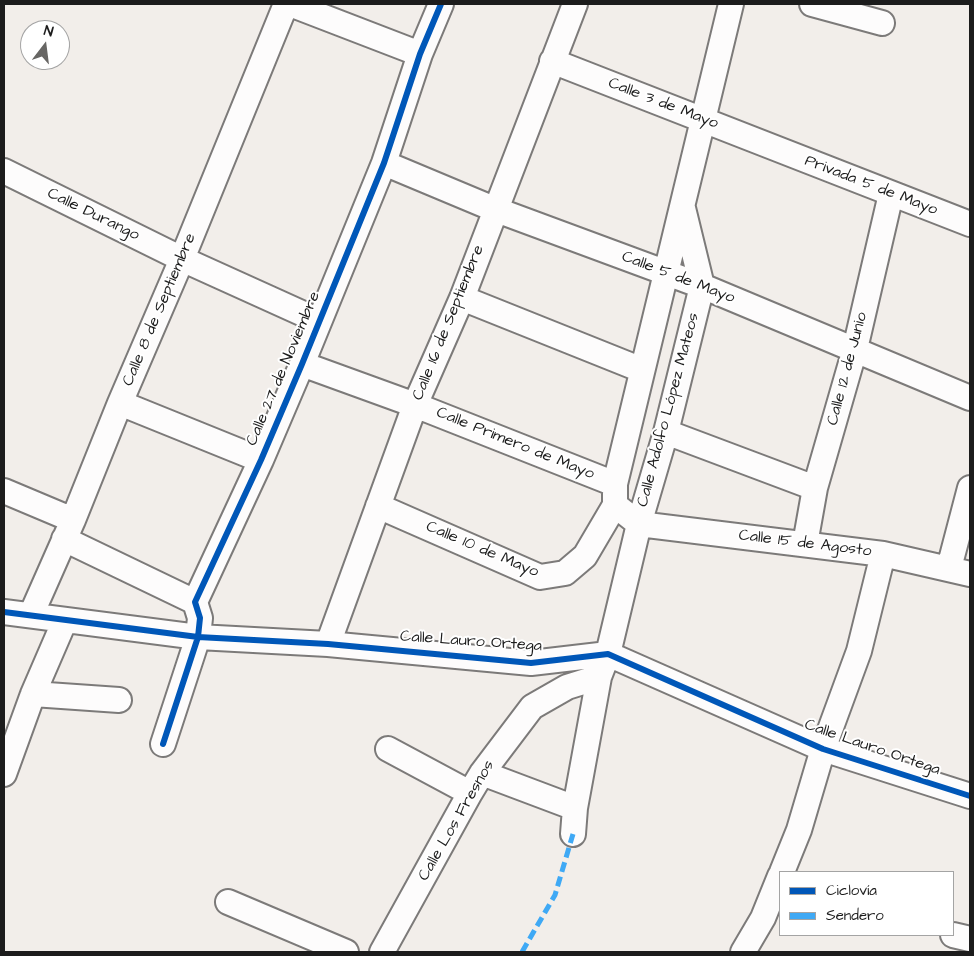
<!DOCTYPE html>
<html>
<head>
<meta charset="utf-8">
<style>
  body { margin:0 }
  #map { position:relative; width:974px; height:956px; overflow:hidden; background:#f2eeea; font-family:"Architects Daughter",sans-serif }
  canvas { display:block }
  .frame { position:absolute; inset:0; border:5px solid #1c1c1c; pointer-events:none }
  .legend { position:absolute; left:779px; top:871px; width:175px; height:65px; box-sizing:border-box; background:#fff; border:1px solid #a4a4a4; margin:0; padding:6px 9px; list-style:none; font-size:15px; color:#1c1c1c }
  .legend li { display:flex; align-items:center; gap:10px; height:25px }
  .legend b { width:25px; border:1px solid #a4a4a4 }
  .north { position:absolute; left:20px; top:20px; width:50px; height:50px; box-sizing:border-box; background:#fff; border:1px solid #a4a4a4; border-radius:50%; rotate:15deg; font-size:14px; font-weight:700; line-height:20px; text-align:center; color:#1c1c1c }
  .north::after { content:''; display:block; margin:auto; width:18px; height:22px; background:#676664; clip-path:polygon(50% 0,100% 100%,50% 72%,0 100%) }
</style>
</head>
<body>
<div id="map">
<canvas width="974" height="956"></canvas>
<div class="frame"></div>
<ul class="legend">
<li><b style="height:6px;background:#0057b8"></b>Ciclovía</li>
<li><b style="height:6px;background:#3fa9f5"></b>Sendero</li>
</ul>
<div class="north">N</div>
</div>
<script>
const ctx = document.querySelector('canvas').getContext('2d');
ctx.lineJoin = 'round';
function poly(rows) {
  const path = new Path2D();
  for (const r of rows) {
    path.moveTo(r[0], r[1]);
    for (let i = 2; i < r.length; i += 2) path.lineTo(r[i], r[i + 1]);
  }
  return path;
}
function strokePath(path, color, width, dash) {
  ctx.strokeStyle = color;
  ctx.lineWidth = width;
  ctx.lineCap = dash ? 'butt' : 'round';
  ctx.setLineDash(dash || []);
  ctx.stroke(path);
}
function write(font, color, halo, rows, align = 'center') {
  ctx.font = font + ' "Architects Daughter",sans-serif';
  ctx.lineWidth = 4;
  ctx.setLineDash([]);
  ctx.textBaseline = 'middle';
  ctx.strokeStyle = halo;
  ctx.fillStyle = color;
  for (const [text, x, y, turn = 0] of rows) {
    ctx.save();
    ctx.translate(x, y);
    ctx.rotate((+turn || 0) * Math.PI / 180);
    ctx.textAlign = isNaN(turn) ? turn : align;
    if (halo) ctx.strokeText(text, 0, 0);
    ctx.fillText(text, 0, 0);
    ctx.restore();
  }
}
const minor = poly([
  [290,4,420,54],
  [812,4,882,23],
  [552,61,970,224],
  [384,163,494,209,702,286,970,398],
  [4,171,182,259,319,321],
  [462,298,642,370],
  [302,364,415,405,615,484],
  [120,403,261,460],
  [666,432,815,488],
  [4,491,73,520],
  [378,506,540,577,565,573,585,556,615,505],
  [639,524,615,505,615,484,731,4],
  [639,524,883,554,970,574],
  [64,539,195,602],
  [805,544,815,488,855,349,891,194],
  [949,568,970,488],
  [4,612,198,637,328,644,531,663,608,654,823,749,970,796],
  [31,615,73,520,120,403,182,259,286,4],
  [328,644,415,405,462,298,575,4],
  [33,694,119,700],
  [163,744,198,637,200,618,195,602,261,460,302,364,384,163,420,54,441,4],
  [388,749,470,793],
  [482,773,575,808],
  [4,774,33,694,65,620],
  [573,834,575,808,599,677,608,654,639,524,666,432,702,286,683,208],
  [782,872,799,830,823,749,859,651,883,554],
  [228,902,346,952],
  [953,935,970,939],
  [382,952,470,793,482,773,532,707,567,687,599,677],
  [743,952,763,918,780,876]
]);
const quiet = poly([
  [522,952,555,895,573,834]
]);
const cycleway = poly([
  [4,612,198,637,328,644,531,663,608,654,823,749,970,796],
  [163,744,198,637,200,618,195,602,261,460,302,364,384,163,420,54,441,4]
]);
const streetNames = [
  ["Calle 3 de Mayo",663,104,21],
  ["Privada 5 de Mayo",871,186,21],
  ["Calle Durango",93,215,26],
  ["Calle 5 de Mayo",678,278,21],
  ["Calle 8 de Septiembre",160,310,-67],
  ["Calle 16 de Septiembre",449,323,-68],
  ["Calle 27 de Noviembre",284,369,-67],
  ["Calle 12 de Junio",848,369,-75],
  ["Calle Adolfo López Mateos",669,410,-75],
  ["Calle Primero de Mayo",515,444,22],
  ["Calle 15 de Agosto",805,544,7],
  ["Calle 10 de Mayo",482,550,23],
  ["Calle Lauro Ortega",471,642,4],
  ["Calle Lauro Ortega",872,748,19],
  ["Calle Los Fresnos",457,821,-60]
];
strokePath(minor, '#7c7a79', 28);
strokePath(minor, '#fdfcfc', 24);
strokePath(quiet, '#3fa9f5', 5, [10, 5]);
strokePath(cycleway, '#0057b8', 6);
write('16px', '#1c1c1c', '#fff', streetNames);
</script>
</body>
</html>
